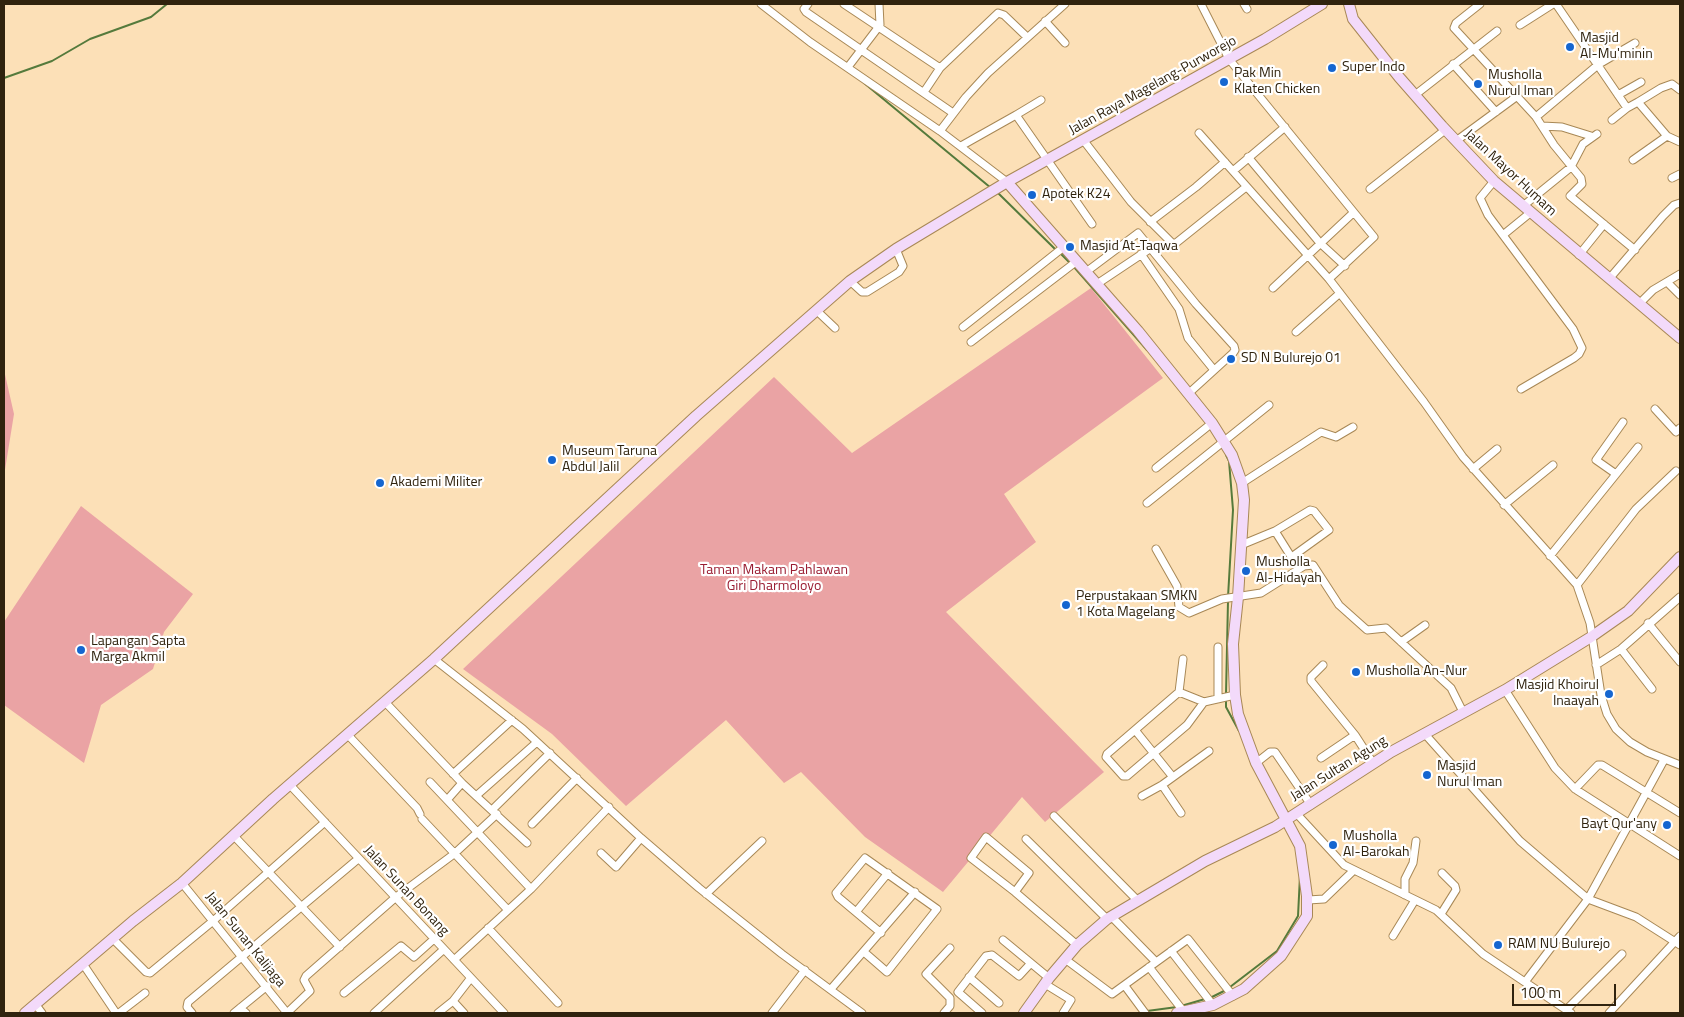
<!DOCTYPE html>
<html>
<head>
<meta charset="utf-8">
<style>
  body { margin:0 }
  #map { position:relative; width:1684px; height:1017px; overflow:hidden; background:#fce0b7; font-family:"Titillium Web",sans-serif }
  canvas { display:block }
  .frame { position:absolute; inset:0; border:5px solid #30230e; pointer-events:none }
  .scale { position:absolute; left:1512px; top:984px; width:104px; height:22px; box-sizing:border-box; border:2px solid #30230e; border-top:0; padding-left:6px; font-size:15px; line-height:18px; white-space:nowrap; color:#30230e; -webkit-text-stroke:4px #fff; paint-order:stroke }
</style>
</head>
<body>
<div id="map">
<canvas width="1684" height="1017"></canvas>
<div class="frame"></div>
<div class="scale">100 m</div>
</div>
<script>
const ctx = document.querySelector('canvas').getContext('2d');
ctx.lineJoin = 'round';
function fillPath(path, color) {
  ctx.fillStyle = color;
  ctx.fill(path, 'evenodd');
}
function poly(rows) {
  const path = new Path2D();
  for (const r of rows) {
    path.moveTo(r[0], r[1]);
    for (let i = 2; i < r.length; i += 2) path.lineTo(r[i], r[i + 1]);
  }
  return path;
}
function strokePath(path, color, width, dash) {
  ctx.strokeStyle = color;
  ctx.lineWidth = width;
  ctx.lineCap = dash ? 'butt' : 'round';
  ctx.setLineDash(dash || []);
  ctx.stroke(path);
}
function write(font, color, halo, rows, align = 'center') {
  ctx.font = font + ' "Titillium Web",sans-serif';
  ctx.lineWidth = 4.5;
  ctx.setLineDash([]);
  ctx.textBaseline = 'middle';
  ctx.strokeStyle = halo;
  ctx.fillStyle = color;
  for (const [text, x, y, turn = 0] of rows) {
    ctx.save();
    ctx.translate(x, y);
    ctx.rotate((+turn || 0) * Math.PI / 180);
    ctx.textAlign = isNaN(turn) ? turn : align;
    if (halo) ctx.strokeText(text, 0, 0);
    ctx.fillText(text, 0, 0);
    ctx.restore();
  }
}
const green = poly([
  [1091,288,1163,378,1004,494,1036,542,946,612,1104,772,1045,822,1022,797,943,892,865,837,801,772,784,783,726,720,626,806,552,734,463,669,774,377,852,453],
  [4,370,14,414,4,476],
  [81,506,193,594,164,632,153,669,101,705,84,763,4,705,4,622]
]);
const stream = poly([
  [4,78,52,61,90,39,151,17,167,4],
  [864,83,991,188],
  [997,192,1056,250],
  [1060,253,1071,264],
  [1074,267,1147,350],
  [1226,455,1229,461,1233,510,1228,597],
  [1226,694,1228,601],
  [1226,699,1226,707,1239,731],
  [1230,987,1277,951,1298,916,1300,876],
  [1210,998,1226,990],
  [1181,1006,1205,999],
  [1147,1011,1177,1007]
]);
const street = poly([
  [761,4,810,42,940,131,1007,182],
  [808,4,804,9,806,12,953,113],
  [844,4,940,68],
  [1201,4,1229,59,1374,237,1329,279,1424,402,1463,457,1577,585,1590,623,1601,695,1607,714,1616,729,1630,742,1647,752,1680,765],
  [1244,4,1247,9],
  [1480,4,1456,23,1454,28,1536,117,1554,145,1581,178,1582,184,1570,196,1635,250],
  [1556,4,1627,108,1638,102,1667,136,1680,142],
  [1045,21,1065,43],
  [1520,25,1553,4],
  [1453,64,1496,112],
  [848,67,880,25,879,4],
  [924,92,940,68,998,13,1004,15,1027,37],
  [1415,95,1497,31],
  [1618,95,1641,82],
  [1638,102,1661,88,1672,84,1680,90],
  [1016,115,1041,100],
  [1536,117,1599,64,1635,43],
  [1612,120,1627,108],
  [1542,126,1562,127,1591,136],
  [940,131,966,97,988,73,1065,4],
  [1199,133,1329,279],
  [1084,141,1131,202,1172,243,1176,243,1246,187],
  [1456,141,1516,97],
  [961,146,1016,115,1092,224],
  [1248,157,1320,243,1345,266],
  [1633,160,1667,136],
  [1233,171,1285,127],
  [1672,178,1680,174],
  [1494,181,1480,198,1488,215,1573,329,1582,348,1579,354,1574,358,1521,389],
  [1370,189,1445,130],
  [1523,206,1571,167,1583,144,1597,134],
  [1150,222,1196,187,1225,162],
  [1503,235,1530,213],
  [1141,254,1179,309,1188,338,1214,370],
  [1579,255,1604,224],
  [1086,272,1138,233,1196,304,1234,346,1235,350,1233,353,1188,394],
  [1609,279,1663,216,1674,205,1680,203],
  [850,281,862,292,867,292,899,272,903,266,896,249],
  [1667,282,1680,295],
  [1097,284,1151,248],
  [1273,288,1353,213],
  [1639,304,1653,290,1680,274],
  [816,310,835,328],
  [963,327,1065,246],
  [1296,332,1340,293],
  [971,342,1077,261],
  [1655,409,1676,432,1680,428],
  [1156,468,1212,423],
  [1473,469,1497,449],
  [1616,474,1596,460,1623,422],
  [1242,483,1321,432,1336,437,1353,427],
  [1147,503,1269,405],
  [1504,505,1553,465],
  [1241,545,1275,531,1290,555,1293,556,1329,530,1314,511,1310,510,1275,531],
  [1156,549,1177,586,1179,607,1189,613,1222,599,1261,593,1304,566,1313,565,1339,605,1367,630,1386,628,1451,688,1463,712],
  [1550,556,1638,447],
  [1577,585,1636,509,1676,471],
  [1648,623,1680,662],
  [1401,642,1425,625],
  [1621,649,1652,689],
  [434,659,523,729,641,838,699,888,782,954,862,1013],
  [1323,665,1311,677,1311,681,1355,735,1373,763],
  [1596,665,1621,649,1680,597],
  [1505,690,1555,768,1575,789,1680,856],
  [1179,692,1183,659],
  [1218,699,1218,647],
  [385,702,462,783,447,800,531,889],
  [1204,702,1179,692,1107,754,1106,757,1123,776,1127,776,1187,725,1204,702,1235,695],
  [1135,730,1172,776],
  [1424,733,1520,841,1588,899,1636,917,1680,945],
  [347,734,417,808,420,814],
  [1321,758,1355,735],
  [1256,763,1270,752,1275,752,1311,805],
  [453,774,512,720],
  [430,782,447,800],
  [462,783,527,843],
  [290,785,504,1013],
  [1162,785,1181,813],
  [1575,789,1598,765,1602,765,1680,813],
  [476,796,537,742],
  [1142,796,1162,785,1209,751],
  [492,810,550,753],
  [1296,813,1344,865,1436,910,1483,954,1571,1013],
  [1054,816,1138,901],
  [422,819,507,909],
  [532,824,577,778],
  [234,836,340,947],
  [1026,839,1107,919],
  [601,853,616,867,641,838],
  [182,883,287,1013],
  [1015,892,971,858,986,837,1029,873,1015,892,1077,945],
  [706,894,762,841],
  [1405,895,1405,879,1413,863,1416,841],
  [1308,900,1324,899,1353,871],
  [856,912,888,873],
  [1441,914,1456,890,1455,886,1442,873],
  [1111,916,1156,962],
  [488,928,558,1003],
  [1393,936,1415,900],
  [112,938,146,972,150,973,213,921,325,822],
  [1003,940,1049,978],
  [1171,951,1213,1005],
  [864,952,887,972,937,909,865,858,836,893,838,897,881,933],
  [1065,959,1112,994,1188,939,1233,996],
  [454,960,531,889,609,807],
  [83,964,116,1013],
  [1149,967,1184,1012],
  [969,977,999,1003],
  [1525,982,1588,899,1664,760],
  [1045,984,1071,1000,1063,1013],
  [1125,986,1145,1013],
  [831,989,915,892],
  [344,993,401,946,414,957,434,939],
  [453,1001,464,1013],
  [36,1005,42,1013],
  [240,1008,246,1013],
  [1566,1010,1622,954],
  [119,1013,145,993],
  [192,1013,187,1007,188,1002,358,859],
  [234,1013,267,986],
  [287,1013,310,991,304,980,306,976,396,897,454,854,497,814],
  [374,1013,443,950],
  [438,1013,453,1001,470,979],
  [772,1013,805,970],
  [944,1013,950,1006,950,998,926,974,950,948],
  [982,1013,958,992,986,956,992,955,1019,976,1031,963],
  [1609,1013,1680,936]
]);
const secondary = poly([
  [1349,4,1353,19,1399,77,1442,126,1494,181,1680,338],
  [1007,182,1138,331,1212,423,1232,455,1242,483,1244,500,1238,597,1233,644,1235,695,1238,714,1256,763,1300,846,1307,896,1307,916,1281,956,1244,989,1213,1005,1177,1013],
  [25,1013,133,921,182,883,273,799,434,659,696,416,850,281,896,249,1007,182,1265,39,1322,4],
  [1024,1013,1049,978,1077,945,1107,919,1205,861,1275,827,1391,752,1505,690,1591,637,1628,611,1680,557]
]);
const markers = [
  [1570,47,5,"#1566d0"],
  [1332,68,5,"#1566d0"],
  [1224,82,5,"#1566d0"],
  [1478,84,5,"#1566d0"],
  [1032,195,5,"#1566d0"],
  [1070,247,5,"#1566d0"],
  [1231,359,5,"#1566d0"],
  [552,460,5,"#1566d0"],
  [380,483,5,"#1566d0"],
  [1246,571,5,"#1566d0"],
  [1066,605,5,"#1566d0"],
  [81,650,5,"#1566d0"],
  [1356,672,5,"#1566d0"],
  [1609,694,5,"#1566d0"],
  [1427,775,5,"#1566d0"],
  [1667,825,5,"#1566d0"],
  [1333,845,5,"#1566d0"],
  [1498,945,5,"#1566d0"]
];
const poiNames = [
  ["Masjid",1580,39],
  ["Al-Mu'minin",1580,55],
  ["Super Indo",1342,68],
  ["Pak Min",1234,74],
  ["Klaten Chicken",1234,90],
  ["Musholla",1488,76],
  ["Nurul Iman",1488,92],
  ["Apotek K24",1042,195],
  ["Masjid At-Taqwa",1080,247],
  ["SD N Bulurejo 01",1241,359],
  ["Museum Taruna",562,452],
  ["Abdul Jalil",562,468],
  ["Akademi Militer",390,483],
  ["Musholla",1256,563],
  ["Al-Hidayah",1256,579],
  ["Perpustakaan SMKN",1076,597],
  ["1 Kota Magelang",1076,613],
  ["Lapangan Sapta",91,642],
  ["Marga Akmil",91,658],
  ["Musholla An-Nur",1366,672],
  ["Masjid Khoirul",1599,686,"right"],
  ["Inaayah",1599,702,"right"],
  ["Masjid",1437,767],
  ["Nurul Iman",1437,783],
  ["Bayt Qur'any",1657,825,"right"],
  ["Musholla",1343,837],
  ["Al-Barokah",1343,853],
  ["RAM NU Bulurejo",1508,945]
];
const streetNames = [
  ["Jalan Raya Magelang-Purworejo",1153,86,-29],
  ["Jalan Mayor Humam",1510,173,43],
  ["Jalan Sultan Agung",1339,769,-32],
  ["Jalan Sunan Bonang",406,891,47],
  ["Jalan Sunan Kalijaga",245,940,51]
];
const parkNames = [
  ["Taman Makam Pahlawan",774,571],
  ["Giri Dharmoloyo",774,587]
];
fillPath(green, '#eaa3a4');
strokePath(stream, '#557a3c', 2);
strokePath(street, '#a88856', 9);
strokePath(secondary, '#a88856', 12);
strokePath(street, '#fff', 7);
strokePath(secondary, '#f3dafa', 10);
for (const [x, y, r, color] of markers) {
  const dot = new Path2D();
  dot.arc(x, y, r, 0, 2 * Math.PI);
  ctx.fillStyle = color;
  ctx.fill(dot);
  strokePath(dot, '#fff', 2);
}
write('14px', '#30230e', '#fff', poiNames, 'left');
write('14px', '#30230e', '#fff', streetNames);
write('14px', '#9a1d32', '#fff', parkNames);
</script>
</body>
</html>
